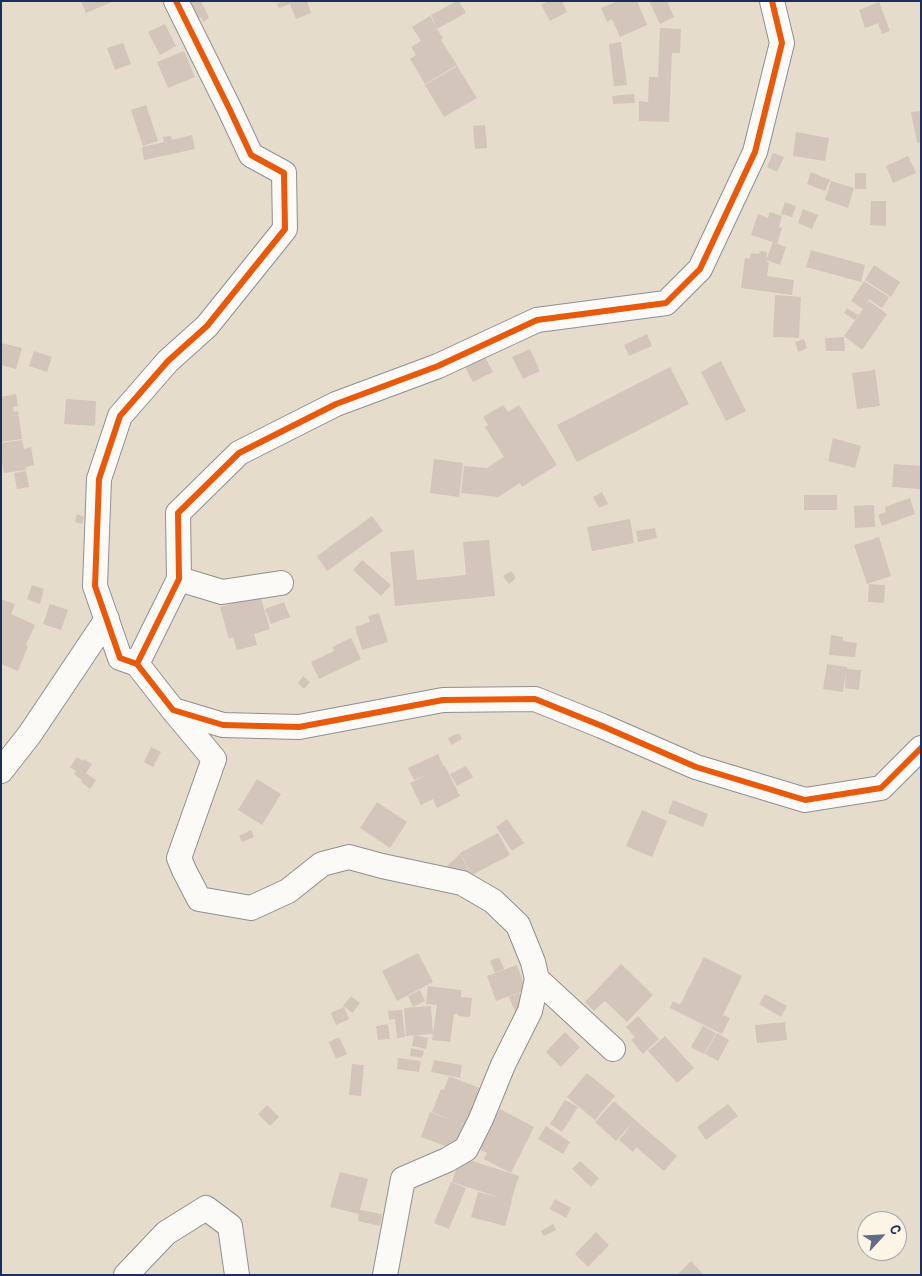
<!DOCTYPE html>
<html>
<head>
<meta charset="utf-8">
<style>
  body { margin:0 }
  #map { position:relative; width:922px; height:1276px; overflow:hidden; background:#e6dccc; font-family:Pangolin,sans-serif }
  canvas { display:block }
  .frame { position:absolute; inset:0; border:2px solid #1b2f5e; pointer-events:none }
  .north { position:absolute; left:857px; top:1211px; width:50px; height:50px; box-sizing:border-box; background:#fcf5e5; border:1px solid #a2a6af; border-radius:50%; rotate:65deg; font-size:14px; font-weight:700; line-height:20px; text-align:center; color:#1b2f5e }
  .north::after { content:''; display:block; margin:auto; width:18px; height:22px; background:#626c84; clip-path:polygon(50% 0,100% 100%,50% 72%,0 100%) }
</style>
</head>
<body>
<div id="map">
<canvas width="922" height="1276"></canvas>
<div class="frame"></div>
<div class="north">С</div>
</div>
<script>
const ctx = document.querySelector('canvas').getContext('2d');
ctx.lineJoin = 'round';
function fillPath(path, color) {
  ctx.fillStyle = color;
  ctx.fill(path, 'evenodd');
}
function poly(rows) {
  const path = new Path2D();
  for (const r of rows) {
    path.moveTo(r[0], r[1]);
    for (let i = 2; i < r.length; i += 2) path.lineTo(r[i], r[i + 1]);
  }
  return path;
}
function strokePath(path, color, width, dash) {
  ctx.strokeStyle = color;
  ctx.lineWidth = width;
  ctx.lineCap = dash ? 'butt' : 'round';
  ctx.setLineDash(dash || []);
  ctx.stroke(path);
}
const building = poly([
  [81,1,114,1,86,13],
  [185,1,201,1,209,18,203,22,201,17,194,20],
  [282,1,307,1,311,13,296,19,290,4,279,8,277,4],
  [457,1,459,1,466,13,437,29,443,38,441,40,457,65,425,84,410,59,416,55,411,47,421,41,412,27,430,16,436,26,431,15],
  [549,1,562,1,567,12,550,21,541,5],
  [618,1,637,1,647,25,620,37,612,19,607,22,601,8],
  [649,1,667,1,674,17,660,24],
  [879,2,890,31,882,34,878,23,865,28,859,10],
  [165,24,176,46,160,55,148,32],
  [660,28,681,29,680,53,672,53,669,122,639,121,639,101,648,102,649,77,658,77],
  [621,42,627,85,614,86,609,44],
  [123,43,131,64,115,70,107,48],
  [184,51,195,77,168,88,157,62],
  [457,66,477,98,444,117,425,85],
  [634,94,635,103,613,104,612,96],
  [146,105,158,141,143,146,131,110],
  [921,111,921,142,917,143,911,112],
  [485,125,487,148,475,149,473,126],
  [796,132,829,138,825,161,793,156],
  [192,135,195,149,144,160,142,147,164,142,163,137,171,136,172,140],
  [773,153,784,157,777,172,767,167],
  [908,156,916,173,893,183,886,166],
  [811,172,830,180,825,191,807,184],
  [855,173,866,173,866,189,855,189],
  [831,181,854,188,848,208,825,200],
  [871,201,886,201,886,226,870,225],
  [785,202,796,206,792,217,781,214],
  [803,209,818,215,812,229,798,223],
  [770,212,782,216,779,227,782,228,777,244,786,247,780,265,766,260,773,242,751,235,758,214,768,218],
  [811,250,865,265,861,282,806,267],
  [760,251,767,252,766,261,769,262,767,276,794,280,792,295,741,288,745,258,750,259,751,253,759,254],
  [874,265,900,282,891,297,865,280],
  [864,281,889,297,882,308,869,299,866,305,869,301,887,314,862,350,844,336,863,309,851,301],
  [775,295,801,297,799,338,773,337],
  [847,308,858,315,855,320,844,313],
  [647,334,652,346,629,356,624,345],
  [844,337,845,351,826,351,825,338],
  [804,339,807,348,798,352,795,342],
  [1,343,22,348,16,369,1,365],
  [530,349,540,371,523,379,512,357],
  [34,351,52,357,47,372,29,366],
  [484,355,493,372,473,382,464,365],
  [721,361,746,411,726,421,701,372],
  [670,367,689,404,577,462,557,425],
  [875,370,880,406,857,409,852,373],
  [16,394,18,406,13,407,14,412,18,411,22,439,1,442,1,397],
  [66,399,96,401,95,426,64,424],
  [503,405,508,412,519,405,557,465,522,487,520,483,498,497,461,493,464,466,487,468,504,457,485,427,488,425,483,417],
  [833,438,861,446,855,468,828,461],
  [22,440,24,449,31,447,34,465,26,467,26,470,4,473,1,456,1,443],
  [434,459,463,463,459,497,430,493],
  [894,464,921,466,921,489,892,487],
  [26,471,29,487,17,489,14,473],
  [602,492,608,504,599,508,593,497],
  [804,495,837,495,837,510,804,510],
  [910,498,915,514,882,526,878,515,886,512,885,507],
  [874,505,875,527,855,528,854,506],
  [77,514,84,517,82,524,75,522],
  [372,516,383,531,327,571,317,556],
  [630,519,634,543,592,551,587,527],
  [655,528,657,538,638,542,636,531],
  [879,537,891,576,867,584,854,545],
  [489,540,495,596,395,606,390,552,414,550,417,580,466,575,463,542],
  [362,560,391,585,381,596,353,570],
  [511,571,516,578,509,584,503,576],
  [869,584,885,585,884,603,868,602],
  [32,585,44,589,40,604,27,599],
  [260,595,270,629,254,634,257,645,237,650,233,637,229,639,220,607],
  [1,599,15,604,11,614,35,625,26,645,28,646,18,671,1,664],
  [284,602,290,617,271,624,265,609],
  [50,604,68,610,61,630,43,624],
  [379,613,388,642,362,650,355,627,370,622,368,616],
  [831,635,843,637,843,641,857,643,855,657,829,655],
  [351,638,361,659,319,679,311,662,334,651,332,647],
  [827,664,847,667,847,669,861,670,859,690,845,688,846,671,843,692,823,689],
  [303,676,310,682,304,689,298,683],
  [459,733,462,739,451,745,448,738],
  [151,747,161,752,153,767,144,762],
  [438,754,444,767,445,766,460,796,437,808,433,799,421,805,410,783,427,775,414,780,408,768],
  [77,757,83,761,84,759,92,764,86,773,96,780,90,789,81,782,82,780,74,774,76,771,70,767],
  [466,766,473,777,457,786,450,774],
  [257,779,281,794,262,825,238,810],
  [673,800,708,814,703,827,668,813],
  [377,802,407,822,390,848,360,828],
  [642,810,667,821,652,857,626,846],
  [507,819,524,843,512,851,496,827],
  [251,830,254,837,242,842,239,836],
  [498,833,510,855,472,875,460,853],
  [460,854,472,876,443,870],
  [418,953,433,982,397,1001,382,971],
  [499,957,504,969,495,973,490,961],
  [704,957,742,976,723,1015,730,1018,722,1034,670,1008,673,1001,680,1005],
  [621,964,653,995,627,1022,605,1001,594,1011,585,1002],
  [517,965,526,990,496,1001,487,976],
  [428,986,461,990,461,997,472,998,470,1017,458,1016,458,1014,454,1014,450,1042,432,1040,437,1005,426,1004],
  [420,990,425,1001,413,1007,408,996],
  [519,993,526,1010,516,1014,509,997],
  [765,994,787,1006,781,1017,759,1004],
  [351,996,360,1003,353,1013,343,1006],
  [431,1006,433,1034,406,1036,404,1008],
  [344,1007,349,1019,336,1025,331,1013],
  [402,1010,405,1037,397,1038,395,1019,389,1020,388,1011],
  [638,1016,659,1039,643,1054,631,1040,635,1037,626,1027],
  [785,1022,787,1040,757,1043,755,1025],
  [388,1024,390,1039,378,1040,376,1026],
  [703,1026,716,1033,704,1054,691,1047],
  [565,1032,580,1047,561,1067,546,1052],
  [717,1033,729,1040,718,1061,705,1054],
  [414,1035,428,1038,426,1049,412,1046],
  [665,1036,694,1068,677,1083,648,1051],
  [339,1037,347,1054,336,1059,329,1042],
  [411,1048,424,1051,422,1058,410,1056],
  [398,1058,421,1061,419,1072,397,1069],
  [434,1060,462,1065,460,1078,431,1072],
  [352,1064,364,1065,361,1096,349,1095],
  [587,1073,615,1096,595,1120,567,1097],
  [449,1076,482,1089,456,1150,421,1137,430,1112,453,1121,432,1112,441,1089,444,1090],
  [565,1100,578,1107,562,1132,550,1124],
  [614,1101,635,1120,616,1141,595,1122],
  [728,1104,738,1116,706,1140,697,1127],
  [267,1105,279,1117,270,1126,258,1114],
  [500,1109,534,1127,511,1173,484,1159,487,1153,479,1149],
  [635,1120,677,1156,664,1171,636,1147,633,1152,619,1140],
  [546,1126,570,1142,563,1154,538,1139],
  [460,1157,519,1176,511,1201,512,1201,505,1226,471,1217,478,1192,501,1198,452,1182],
  [580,1161,599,1178,591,1187,572,1169],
  [340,1172,368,1179,360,1210,382,1214,380,1226,358,1221,359,1214,330,1207],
  [451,1182,466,1188,449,1229,434,1223],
  [555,1199,571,1208,566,1218,550,1209],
  [553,1224,556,1230,544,1236,541,1231],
  [596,1232,609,1245,588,1267,575,1254],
  [691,1261,704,1275,677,1275]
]);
const minor = poly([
  [176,1,229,108,251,155,284,173,285,229,207,326,168,361,120,416,99,479,95,586,120,658,137,664,173,710,223,725,299,727,443,700,535,699,602,726,696,767,805,800,881,788,921,748],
  [179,579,222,592,281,583],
  [137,664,179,579,178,513,239,453,336,404,438,366,537,320,666,303,700,269,755,152,782,43,772,1],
  [173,710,214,759,179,858,184,870,199,899,251,908,288,891,322,864,349,857,382,866,462,883,493,901,518,925,533,962,537,979,613,1049],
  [1,771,30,734,107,619],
  [126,1275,166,1233,206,1208,230,1226,237,1275],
  [385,1275,403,1179,447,1160,466,1149,481,1119,503,1065,530,1011,537,979]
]);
const cycleway = poly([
  [176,1,229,108,251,155,284,173,285,229,207,326,168,361,120,416,99,479,95,586,120,658,137,664,173,710,223,725,299,727,443,700,535,699,602,726,696,767,805,800,881,788,921,748],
  [137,664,179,579,178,513,239,453,336,404,438,366,537,320,666,303,700,269,755,152,782,43,772,1]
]);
fillPath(building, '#d3c5ba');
strokePath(minor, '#918f8f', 26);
strokePath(minor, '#fbfaf7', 24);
strokePath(cycleway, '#e8590c', 6);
</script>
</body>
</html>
